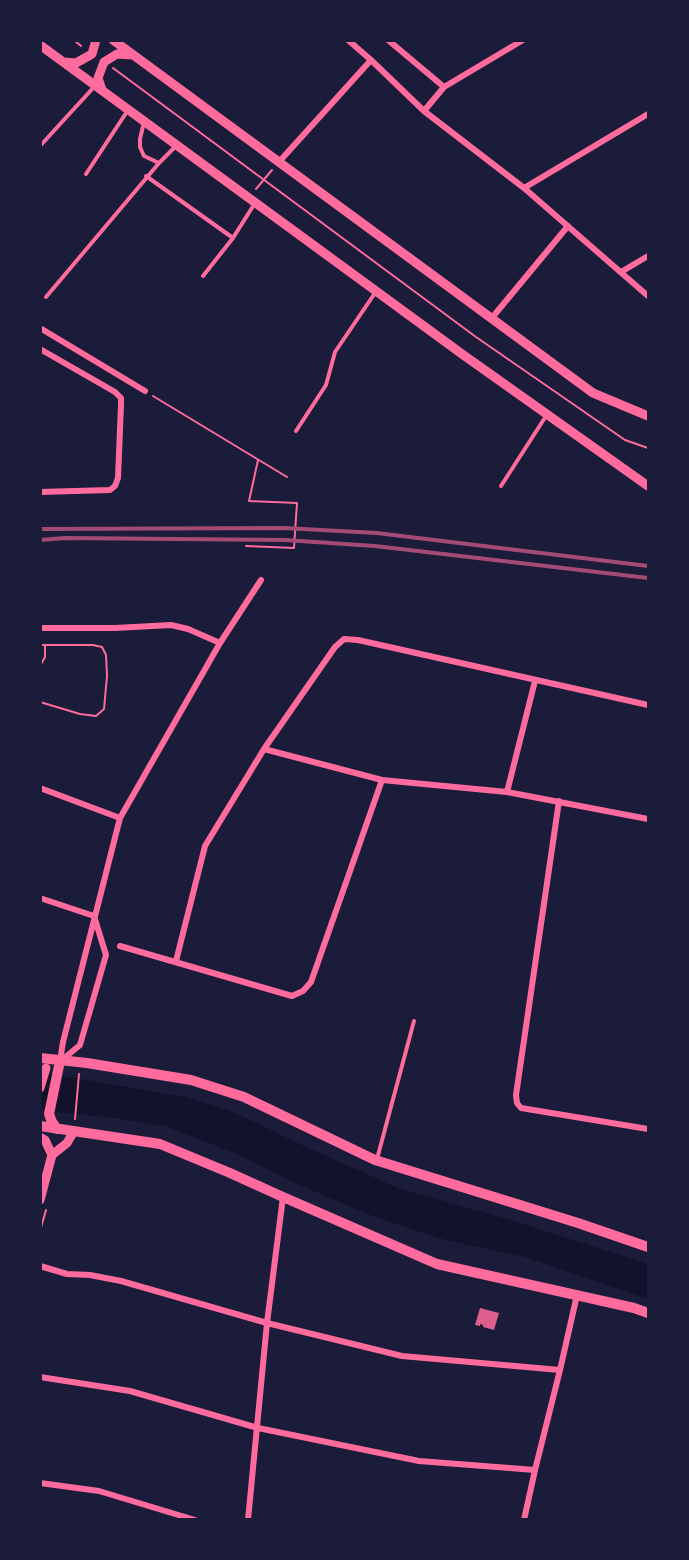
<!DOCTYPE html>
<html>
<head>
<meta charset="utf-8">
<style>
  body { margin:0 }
  #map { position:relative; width:689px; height:1560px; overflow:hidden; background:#1b1b3a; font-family:"Alegreya Sans",sans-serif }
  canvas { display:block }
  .frame { position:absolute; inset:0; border:42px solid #1b1b3a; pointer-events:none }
</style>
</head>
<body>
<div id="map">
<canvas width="689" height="1560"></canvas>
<div class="frame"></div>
</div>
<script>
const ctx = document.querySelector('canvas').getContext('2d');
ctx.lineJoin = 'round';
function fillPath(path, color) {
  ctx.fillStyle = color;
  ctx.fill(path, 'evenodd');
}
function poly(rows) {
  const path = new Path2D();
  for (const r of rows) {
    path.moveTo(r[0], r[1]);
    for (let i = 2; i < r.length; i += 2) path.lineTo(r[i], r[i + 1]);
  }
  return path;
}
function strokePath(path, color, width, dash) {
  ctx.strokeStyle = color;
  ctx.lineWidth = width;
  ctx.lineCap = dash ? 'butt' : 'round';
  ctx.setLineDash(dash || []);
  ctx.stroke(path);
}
const water = poly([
  [40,1072,186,1097,231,1111,304,1146,400,1189,504,1218,648,1264,648,1299,525,1257,446,1240,375,1217,293,1182,238,1154,165,1126,115,1118,67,1113,41,1109]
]);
const building = poly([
  [480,1308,499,1313,494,1330,483,1327,483,1325,480,1324,480,1326,475,1325]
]);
const path = poly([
  [74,40,81,46],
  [113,68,476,337,625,440,648,448],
  [256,189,272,170],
  [153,396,287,477],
  [246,546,294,548,297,503,249,501,258,460],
  [40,645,93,645,102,647,106,655,107,676,104,709,96,716,80,714,40,702],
  [40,666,45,657,45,645],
  [75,1119,79,1074],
  [40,1231,46,1210]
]);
const service = poly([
  [144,122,140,139,140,147,144,156,159,163,177,145],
  [40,146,94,87],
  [86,174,128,110],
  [146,176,233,238],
  [203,276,233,238,255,203],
  [46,297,159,163],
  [296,431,326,385,335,352,375,293],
  [501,486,546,416],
  [377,1159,414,1021]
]);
const minor = poly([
  [348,40,371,60,424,111,524,188,648,296],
  [388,40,444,87],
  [424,111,444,87,523,40],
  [278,163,371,60],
  [524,188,648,114],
  [621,272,648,256],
  [491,319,568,226],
  [40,328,145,391],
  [40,349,115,392,121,398,121,405,118,478,115,486,110,490,40,492],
  [40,628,115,628,171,625,188,629,220,643],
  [264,749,382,780,507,792,648,819],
  [40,788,120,818],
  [507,792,535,681],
  [559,801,516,1095,517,1103,521,1108,648,1129],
  [40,898,94,916],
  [120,946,292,996,303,991,311,982,382,780],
  [176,961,205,846,264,749,335,647,344,639,358,640,648,705],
  [62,1060,80,1045,106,955,94,916],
  [60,1061,63,1042,120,818,220,643,261,580],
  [40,1266,67,1274,90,1275,121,1281,267,1323,402,1356,560,1370],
  [40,1377,130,1391,258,1428,419,1461,535,1470],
  [40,1483,99,1491,195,1520],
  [248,1520,267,1323,283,1197],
  [524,1520,535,1470,560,1370,577,1295]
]);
const tertiary = poly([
  [113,40,593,393,648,416],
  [40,45,462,354,648,486],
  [64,62,76,63,92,54,96,40],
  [102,90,98,78,104,62,117,54,132,55],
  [40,1088,46,1068],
  [40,1137,45,1140,52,1155,40,1200],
  [52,1155,67,1143,74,1131]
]);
const secondary = poly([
  [40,1058,87,1063,191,1080,244,1097,375,1160,578,1223,648,1247],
  [40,1126,160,1144,230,1173,283,1197,437,1264,634,1308,648,1313],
  [57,1129,52,1122,49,1114,60,1061]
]);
const rail = poly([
  [40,529,284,528,377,533,648,566],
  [40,540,65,538,285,540,375,546,648,578]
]);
fillPath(water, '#12122b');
fillPath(building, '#dd5f8e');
strokePath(path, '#ff6b9d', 2);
strokePath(service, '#ff6b9d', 4);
strokePath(minor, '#ff6b9d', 6);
strokePath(tertiary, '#ff6b9d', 9);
strokePath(secondary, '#ff6b9d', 10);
strokePath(rail, '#a44b75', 4);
</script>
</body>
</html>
